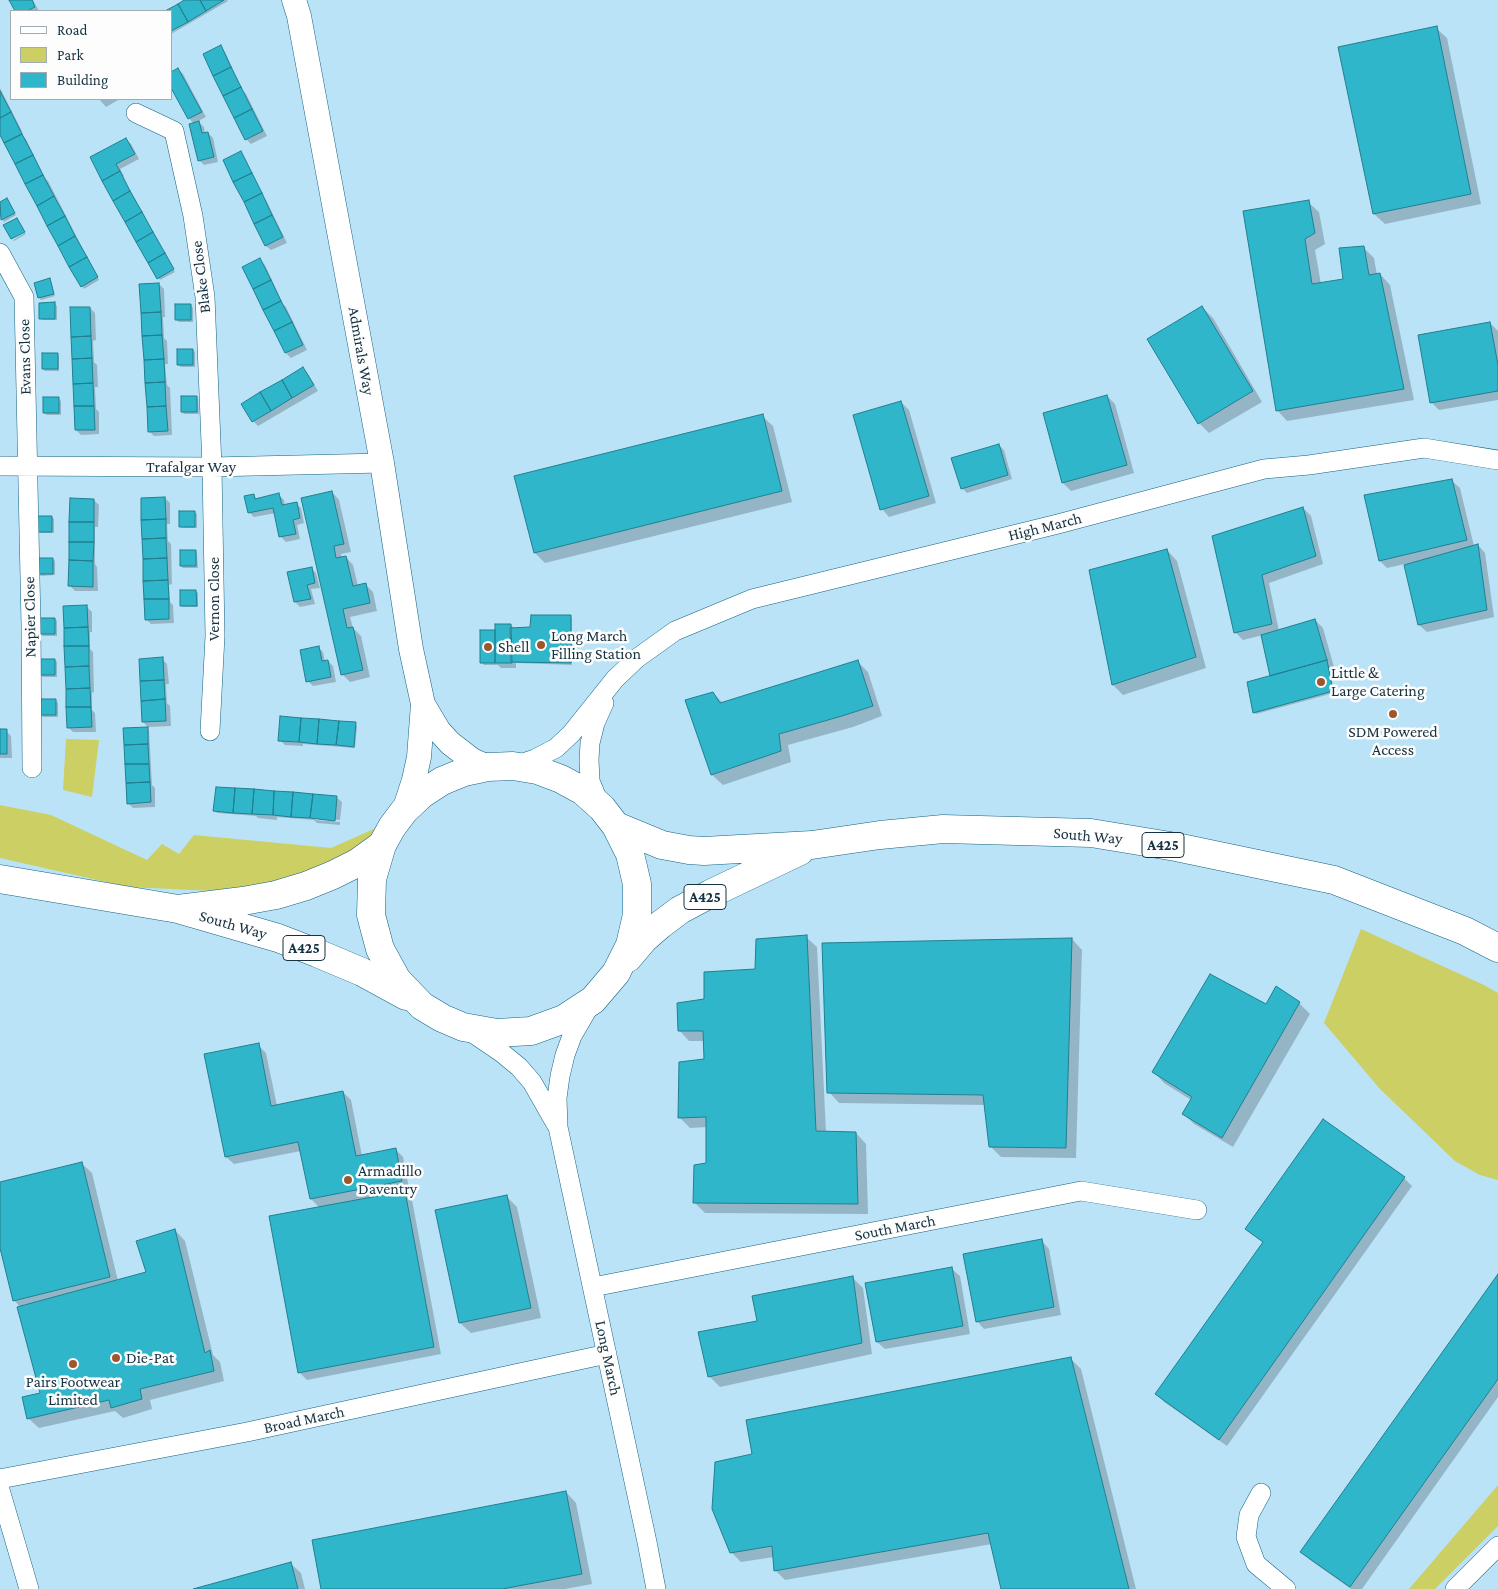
<!DOCTYPE html>
<html>
<head>
<meta charset="utf-8">
<style>
  body { margin:0 }
  #map { position:relative; width:1498px; height:1589px; overflow:hidden; background:#bae3f8; font-family:"Crimson Pro",serif }
  canvas { display:block }
  .legend { position:absolute; left:10px; top:10px; width:162px; height:90px; box-sizing:border-box; background:#fdfdfd; border:1px solid #a0acb1; margin:0; padding:6px 9px; list-style:none; font-size:15px; color:#153240 }
  .legend li { display:flex; align-items:center; gap:10px; height:25px }
  .legend b { width:25px; border:1px solid #a0acb1 }
</style>
</head>
<body>
<div id="map">
<canvas width="1498" height="1589"></canvas>
<ul class="legend">
<li><b style="height:6px;background:#fff"></b>Road</li>
<li><b style="height:14px;background:#cccf63"></b>Park</li>
<li><b style="height:14px;background:#2fb6cb"></b>Building</li>
</ul>
</div>
<script>
const ctx = document.querySelector('canvas').getContext('2d');
ctx.lineJoin = 'round';
function fillPath(path, color) {
  ctx.fillStyle = color;
  ctx.fill(path, 'evenodd');
}
function poly(rows) {
  const path = new Path2D();
  for (const r of rows) {
    path.moveTo(r[0], r[1]);
    for (let i = 2; i < r.length; i += 2) path.lineTo(r[i], r[i + 1]);
  }
  return path;
}
function strokePath(path, color, width, dash) {
  ctx.strokeStyle = color;
  ctx.lineWidth = width;
  ctx.lineCap = dash ? 'butt' : 'round';
  ctx.setLineDash(dash || []);
  ctx.stroke(path);
}
function write(font, color, halo, rows, align = 'center') {
  ctx.font = font + ' "Crimson Pro",serif';
  ctx.lineWidth = 5;
  ctx.setLineDash([]);
  ctx.textBaseline = 'middle';
  ctx.strokeStyle = halo;
  ctx.fillStyle = color;
  for (const [text, x, y, turn = 0] of rows) {
    ctx.save();
    ctx.translate(x, y);
    ctx.rotate((+turn || 0) * Math.PI / 180);
    ctx.textAlign = isNaN(turn) ? turn : align;
    if (halo) ctx.strokeText(text, 0, 0);
    ctx.fillText(text, 0, 0);
    ctx.restore();
  }
}
const green = poly([
  [66,739,99,740,92,797,63,790],
  [0,805,51,815,147,860,162,844,179,854,194,835,331,848,376,828,373,841,335,868,235,892,128,887,0,858],
  [1361,929,1484,985,1498,993,1498,1180,1480,1175,1455,1161,1380,1089,1324,1023],
  [1498,1485,1498,1526,1435,1589,1409,1589]
]);
const shadow = poly([
  [10,0,33,0,39,11,16,11],
  [187,0,227,0,228,1,171,34,171,11,167,11],
  [1436,28,1447,38,1481,204,1385,224,1374,214],
  [220,47,225,52,243,91,246,94,267,136,251,144,246,139],
  [178,69,183,74,206,117,198,121,204,127,205,134,208,133,213,138,218,162,204,165,199,160,194,124,189,118],
  [0,88,23,133,21,131,21,134,26,139,45,178,48,181,99,280,84,289,0,133],
  [99,99,120,99,106,107],
  [126,139,131,144,139,159,120,169,124,176,123,177,175,272,160,280,91,158],
  [241,153,245,158,263,197,266,200,287,243,271,250,266,246,234,181],
  [7,200,16,215,4,222,0,216,0,204],
  [1308,202,1319,212,1325,244,1315,250,1321,284,1345,280,1364,248,1374,258,1377,275,1380,274,1390,285,1414,400,1287,421,1277,410],
  [25,233,26,234,14,241,13,240],
  [260,260,265,265,283,304,286,307,307,350,291,358,286,353,244,268],
  [49,280,51,282,55,296,41,300,39,297],
  [159,284,164,289,165,317,163,317,164,338,167,341,168,364,165,364,167,385,170,388,172,435,154,436,149,431],
  [55,304,57,306,57,320,43,320,41,318],
  [191,305,193,308,193,322,179,322,177,320],
  [1202,307,1213,318,1262,402,1209,433,1199,423],
  [90,308,95,313,96,340,93,341,94,362,97,365,98,387,95,387,96,409,99,412,99,434,81,435,76,430],
  [1490,323,1498,331,1498,400,1439,410,1431,402],
  [193,350,195,352,195,367,181,367,178,365],
  [57,354,59,356,59,371,45,371,43,369],
  [303,369,308,374,318,391,258,426,253,421],
  [1107,396,1115,404,1134,473,1071,491,1063,483,1044,414],
  [196,397,198,399,199,414,184,414,182,412],
  [59,399,61,401,61,415,47,415,44,413],
  [901,402,909,410,936,503,889,517,882,509],
  [762,416,773,426,792,502,545,563,535,553,516,477],
  [999,445,1004,450,1012,479,967,493,962,488],
  [1452,481,1460,488,1474,546,1478,545,1485,553,1494,617,1427,632,1419,625,1405,564,1387,568,1380,561],
  [332,492,339,500,351,552,341,554,342,558,346,557,353,565,358,586,365,584,373,592,377,611,350,617,353,628,361,636,370,677,350,682,342,674,303,499],
  [253,495,257,499,279,495,284,500,285,506,296,503,301,508,304,523,297,525,300,539,286,542,281,537,276,513,254,517,249,512],
  [165,498,170,503,170,524,167,524,168,541,171,544,172,584,169,585,170,602,173,605,174,623,151,624,146,619],
  [94,500,99,505,98,527,95,527,95,564,97,567,98,591,75,591,70,586],
  [1303,508,1311,516,1323,564,1269,583,1279,631,1315,620,1323,628,1334,667,1330,668,1334,693,1256,714,1254,712,1272,676,1263,635,1243,640,1235,632,1213,536],
  [195,512,197,514,197,528,183,528,180,526],
  [52,517,54,519,54,533,40,533,38,531],
  [1167,550,1177,561,1206,668,1123,695,1113,685,1090,571],
  [195,551,197,553,198,568,183,568,181,566],
  [53,559,55,561,55,575,41,576,38,573],
  [311,568,316,573,320,588,311,589,315,604,300,607,295,602],
  [196,591,198,593,198,607,183,607,181,605],
  [87,607,92,612,92,632,90,632,90,649,93,652,94,692,92,693,92,710,95,713,96,732,73,732,68,727],
  [570,616,572,618,572,665,516,663,516,668,501,668,498,665,484,665,482,663,496,632,511,625,515,629,531,628],
  [55,619,57,621,57,636,43,636,40,634],
  [318,647,323,652,325,662,328,661,333,666,336,682,313,686,308,681],
  [162,659,167,664,169,684,166,684,167,703,170,706,171,726,148,727,143,722],
  [55,660,57,662,57,677,43,677,40,675],
  [858,662,868,672,882,716,853,727,788,745,791,762,723,785,712,775,687,701,713,693,723,703],
  [56,701,58,703,58,717,43,717,41,715],
  [355,724,357,726,355,748,303,744,303,746,285,745,280,740],
  [147,728,149,730,152,785,155,788,155,807,133,808,128,803],
  [0,731,6,731,11,736,12,758,0,758],
  [337,798,342,802,340,820,315,818,315,820,340,822,340,825,317,823,314,820,277,817,277,820,258,818,256,816,217,813,215,811],
  [806,937,817,947,826,1132,856,1133,866,1144,868,1214,705,1213,694,1202,708,1165,707,1127,690,1128,679,1117,705,1060,704,1041,689,1041,679,1030,705,1000],
  [1072,939,1082,950,1076,1158,1001,1157,990,1146,985,1105,839,1103,829,1092],
  [1299,1003,1310,1014,1233,1147,1194,1124,1183,1113,1191,1100,1164,1083,1154,1072],
  [258,1045,266,1053,277,1106,343,1092,351,1100,362,1156,395,1149,403,1157,409,1188,369,1196,369,1199,404,1192,412,1200,441,1354,307,1380,299,1372,320,1208,311,1199,301,1151,234,1164,226,1157],
  [81,1163,92,1173,118,1281,148,1273,175,1230,185,1241,213,1355,220,1362,224,1381,150,1400,152,1409,123,1418,115,1411,39,1428,28,1418,42,1394,20,1307,14,1300,0,1242,0,1183],
  [1404,1178,1412,1186,1227,1446,1164,1402,1157,1394,1264,1243,1247,1229],
  [506,1196,517,1207,541,1318,471,1333,460,1323],
  [1042,1241,1049,1249,1061,1315,984,1329,977,1321],
  [952,1269,960,1276,970,1334,885,1349,877,1342],
  [1498,1276,1498,1397,1362,1589,1351,1589,1310,1560,1302,1552],
  [852,1277,863,1288,872,1354,720,1387,709,1376],
  [1071,1359,1081,1369,1136,1589,1003,1589,992,1544,785,1580,775,1570,774,1557,741,1562,731,1552,754,1455],
  [566,1492,576,1503,592,1584,565,1589,323,1589],
  [290,1563,301,1573,305,1589,198,1589]
]);
const building = poly([
  [9,0,32,0,35,7,27,11,15,11,9,0],
  [184,0,200,0,206,11,188,22,178,4,184,0],
  [200,0,224,0,206,11,200,0],
  [178,4,188,22,171,31,171,11,165,11,178,4],
  [1437,26,1471,194,1373,214,1338,47,1437,26],
  [221,45,231,67,213,76,203,54,221,45],
  [231,67,241,87,223,96,213,76,231,67],
  [178,68,202,112,188,119,171,88,171,72,178,68],
  [241,87,252,109,234,118,223,96,241,87],
  [0,91,11,112,0,118,0,91],
  [252,109,263,131,245,140,234,118,252,109],
  [11,112,22,134,4,143,0,135,0,118,11,112],
  [199,121,202,133,208,132,214,157,198,161,189,124,199,121],
  [22,134,33,155,15,164,4,143,22,134],
  [126,138,135,154,116,164,120,171,102,181,90,157,126,138],
  [241,151,252,173,233,182,223,160,241,151],
  [33,155,43,175,25,184,15,164,33,155],
  [120,171,130,191,113,201,102,181,120,171],
  [252,173,262,193,244,202,233,182,252,173],
  [43,175,54,196,37,206,25,184,43,175],
  [130,191,142,212,125,222,113,201,130,191],
  [262,193,272,215,254,224,244,202,262,193],
  [54,196,65,216,47,226,37,206,54,196],
  [7,198,15,213,1,220,0,202,7,198],
  [1309,200,1315,233,1305,239,1312,284,1343,279,1339,248,1364,246,1369,275,1380,273,1404,389,1276,411,1243,211,1309,200],
  [142,212,153,232,136,242,125,222,142,212],
  [272,215,283,237,265,246,254,224,272,215],
  [65,216,75,236,58,246,47,226,65,216],
  [17,218,25,232,11,239,3,225,17,218],
  [153,232,165,253,148,263,136,242,153,232],
  [75,236,87,257,69,267,58,246,75,236],
  [165,253,174,269,157,279,148,263,165,253],
  [87,257,98,277,81,287,69,267,87,257],
  [260,258,271,280,253,289,242,267,260,258],
  [50,278,54,294,38,298,34,283,50,278],
  [271,280,281,301,263,310,253,289,271,280],
  [159,283,161,312,141,313,139,284,159,283],
  [281,301,292,322,274,331,263,310,281,301],
  [55,302,55,319,39,319,39,303,55,302],
  [175,304,191,304,191,320,175,320,175,304],
  [1202,306,1253,391,1198,424,1147,339,1202,306],
  [70,307,90,307,91,336,71,337,70,307],
  [161,312,162,335,142,336,141,313,161,312],
  [292,322,303,345,285,353,274,331,292,322],
  [1490,322,1498,365,1498,391,1430,403,1418,335,1490,322],
  [162,335,164,359,144,360,142,336,162,335],
  [91,336,92,358,72,359,71,337,91,336],
  [177,349,193,349,193,365,177,365,177,349],
  [42,353,58,353,58,369,42,369,42,353],
  [92,358,93,383,73,384,72,359,92,358],
  [164,359,165,382,145,383,144,360,164,359],
  [303,367,314,385,292,398,282,380,303,367],
  [282,380,292,398,271,411,260,392,282,380],
  [165,382,166,406,147,407,145,383,165,382],
  [93,383,94,406,74,406,73,384,93,383],
  [260,392,271,411,252,422,241,404,260,392],
  [1107,395,1127,465,1062,483,1043,413,1107,395],
  [181,396,197,396,197,412,181,412,181,396],
  [43,397,59,397,59,413,43,413,43,397],
  [901,401,929,496,880,510,853,415,901,401],
  [74,406,94,406,95,430,75,430,74,406],
  [166,406,168,431,148,432,147,407,166,406],
  [763,414,782,491,534,553,514,476,763,414],
  [999,444,1008,475,961,489,951,458,999,444],
  [1452,479,1467,540,1379,561,1364,495,1452,479],
  [332,491,344,544,334,546,336,558,346,556,353,586,366,583,370,603,343,609,347,628,353,627,363,670,341,675,301,498,332,491],
  [279,493,282,505,297,502,300,518,293,520,296,534,279,537,273,508,248,513,244,496,254,494,255,499,279,493],
  [165,497,166,519,141,520,141,498,165,497],
  [70,498,94,499,94,522,69,522,70,498],
  [1303,507,1316,556,1262,575,1272,624,1234,633,1212,536,1303,507],
  [179,511,195,511,195,527,179,527,179,511],
  [36,516,52,516,52,532,36,532,36,516],
  [166,519,166,538,142,539,141,520,166,519],
  [69,522,94,522,94,542,69,542,69,522],
  [166,538,167,558,143,559,142,539,166,538],
  [69,542,94,542,93,561,69,560,69,542],
  [1478,544,1487,610,1418,625,1404,565,1478,544],
  [1167,549,1196,657,1112,685,1089,570,1167,549],
  [180,550,196,550,196,566,180,566,180,550],
  [37,558,53,558,53,574,37,574,37,558],
  [167,558,168,580,143,581,143,559,167,558],
  [69,560,93,561,93,587,68,586,69,560],
  [312,567,315,583,307,585,311,599,294,602,287,572,312,567],
  [168,580,169,599,144,599,143,581,168,580],
  [180,590,196,590,197,606,180,606,180,590],
  [144,599,169,599,169,619,145,620,144,599],
  [87,605,88,627,64,628,63,606,87,605],
  [531,615,571,615,571,663,511,662,510,628,530,627,531,615],
  [39,618,55,618,55,634,39,634,39,618],
  [1315,619,1327,660,1270,676,1261,635,1315,619],
  [495,624,511,624,512,663,495,663,495,624],
  [88,627,89,646,64,646,64,628,88,627],
  [480,630,495,630,495,663,480,663,480,630],
  [64,646,89,646,89,666,65,667,64,646],
  [319,646,322,661,328,660,331,677,306,682,300,650,319,646],
  [163,657,164,680,140,681,139,659,163,657],
  [39,659,55,659,55,675,39,675,39,659],
  [858,660,873,706,842,716,779,734,781,751,711,775,685,700,713,692,720,703,858,660],
  [1327,660,1333,691,1253,713,1247,682,1327,660],
  [89,666,90,688,66,689,65,667,89,666],
  [164,680,165,699,141,701,140,681,164,680],
  [90,688,91,707,66,707,66,689,90,688],
  [40,699,56,699,56,715,40,715,40,699],
  [165,699,166,721,142,722,141,701,165,699],
  [66,707,91,707,92,727,67,728,66,707],
  [280,716,301,718,299,742,278,741,280,716],
  [301,718,319,719,317,744,299,742,301,718],
  [319,719,339,721,336,745,317,744,319,719],
  [339,721,356,722,354,747,336,745,339,721],
  [148,727,148,744,124,745,123,728,148,727],
  [0,729,7,729,7,754,0,754,0,729],
  [148,744,149,764,125,764,124,745,148,744],
  [125,764,149,764,150,782,126,783,125,764],
  [150,782,151,802,127,804,126,783,150,782],
  [216,787,235,788,233,813,213,811,216,787],
  [235,788,254,789,252,814,233,813,235,788],
  [254,789,274,791,273,815,252,814,254,789],
  [274,791,293,792,291,817,273,815,274,791],
  [293,792,313,794,310,818,291,817,293,792],
  [313,794,337,796,335,821,310,818,313,794],
  [807,935,816,1131,856,1132,858,1204,693,1203,694,1165,706,1163,706,1117,678,1118,679,1062,704,1059,703,1031,678,1031,677,1003,704,999,704,972,755,969,756,939,807,935],
  [1072,938,1066,1148,989,1147,983,1095,827,1093,822,943,1072,938],
  [1210,974,1266,1004,1276,986,1300,1002,1222,1138,1182,1114,1192,1097,1152,1072,1210,974],
  [259,1043,271,1106,343,1091,356,1156,396,1148,402,1181,310,1199,298,1142,225,1157,204,1054,259,1043],
  [1323,1119,1405,1177,1219,1440,1155,1394,1263,1242,1245,1229,1323,1119],
  [82,1162,110,1277,13,1301,0,1248,0,1182,82,1162],
  [405,1191,434,1347,298,1373,269,1216,405,1191],
  [507,1195,531,1308,459,1323,435,1210,507,1195],
  [175,1229,205,1353,210,1350,214,1371,140,1389,142,1399,111,1408,109,1400,27,1419,22,1397,40,1393,17,1307,146,1272,136,1241,175,1229],
  [1042,1239,1054,1307,976,1322,963,1254,1042,1239],
  [952,1267,963,1326,876,1342,865,1283,952,1267],
  [1498,1274,1498,1379,1350,1587,1300,1552,1498,1274],
  [853,1276,862,1343,708,1377,698,1332,757,1321,752,1296,853,1276],
  [1071,1357,1129,1589,1001,1589,988,1533,774,1571,772,1546,730,1553,712,1509,715,1462,752,1454,746,1420,1071,1357],
  [566,1491,582,1574,502,1589,321,1589,312,1540,566,1491],
  [291,1562,298,1589,193,1589,291,1562]
]);
const minor = poly([
  [136,113,174,131,193,216,205,297,212,467,215,636,210,731],
  [0,253,24,297,31,625,32,768],
  [0,466,212,467,382,463],
  [517,765,535,759,556,748,571,734,615,679,636,659,675,631,752,599,1058,524,1264,469,1309,465,1424,448,1498,460],
  [599,803,590,781,589,760,590,743,595,723,604,703],
  [590,1005,572,1036,565,1055,560,1076,557,1098,558,1127,647,1542,656,1589],
  [471,1032,502,1053,519,1067,532,1082,556,1124],
  [593,1287,1081,1191,1197,1210],
  [0,1479,247,1432,607,1354],
  [0,1490,29,1589],
  [1261,1493,1249,1515,1246,1537,1256,1564,1286,1589],
  [1455,1589,1498,1546]
]);
const tertiary = poly([
  [294,0,299,16,382,463,411,649,423,704,419,757,414,780,404,811],
  [423,704,439,731,450,743,472,760,488,767]
]);
const primary = poly([
  [616,826,662,845,689,850,704,851,812,845,880,835,943,829,1091,833,1176,847,1334,880,1465,931,1498,948],
  [0,879,178,909,278,938,317,953,362,972,406,996],
  [178,909,243,901,276,895,306,886,333,875,357,863,382,845,392,827,404,811,422,794,442,781,464,772,488,767,513,766,537,770,561,779,583,791,602,808,616,826,630,854,637,884,637,915,630,945,616,973,593,1000,564,1019,531,1031,497,1033,463,1027,442,1018,422,1006,397,980,380,949,371,915,372,879,382,845],
  [628,958,644,939,660,925,680,910,710,894,800,851]
]);
const markers = [
  [541,645,5,"#9d572c"],
  [488,647,5,"#9d572c"],
  [1321,682,5,"#9d572c"],
  [1393,714,5,"#9d572c"],
  [348,1180,5,"#9d572c"],
  [116,1358,5,"#9d572c"],
  [73,1364,5,"#9d572c"]
];
const shields = [
  [1163,845,42],
  [705,897,42],
  [304,948,42]
];
const shieldNames = [
  ["A425",1163,845],
  ["A425",705,897],
  ["A425",304,948]
];
const streetNames = [
  ["Blake Close",201,277,-97],
  ["Admirals Way",361,351,80],
  ["Evans Close",25,357,-91],
  ["Trafalgar Way",191,467],
  ["High March",1045,527,-14],
  ["Vernon Close",214,599,-90],
  ["Napier Close",30,617,-91],
  ["South Way",1088,836,5],
  ["South Way",233,925,16],
  ["South March",895,1228,-11],
  ["Long March",608,1358,78],
  ["Broad March",304,1420,-12]
];
const poiNames = [
  ["Long March",551,636],
  ["Filling Station",551,654],
  ["Shell",498,647],
  ["Little &",1331,673],
  ["Large Catering",1331,691],
  ["SDM Powered",1393,732,"center"],
  ["Access",1393,750,"center"],
  ["Armadillo",358,1171],
  ["Daventry",358,1189],
  ["Die-Pat",126,1358],
  ["Pairs Footwear",73,1382,"center"],
  ["Limited",73,1400,"center"]
];
fillPath(green, '#cccf63');
fillPath(shadow, '#0003');
fillPath(building, '#2fb6cb');
strokePath(building, '#217f8e', 1);
strokePath(minor, '#146280', 20);
strokePath(tertiary, '#146280', 25);
strokePath(primary, '#146280', 29);
strokePath(minor, '#fff', 19);
strokePath(tertiary, '#fff', 24);
strokePath(primary, '#fff', 28);
for (const [x, y, r, color] of markers) {
  const dot = new Path2D();
  dot.arc(x, y, r, 0, 2 * Math.PI);
  ctx.fillStyle = color;
  ctx.fill(dot);
  strokePath(dot, '#fdfdfd', 2);
}
for (const [x, y, w] of shields) {
  const box = new Path2D();
  box.roundRect(x - w / 2, y - 12.5, w, 25, 4);
  ctx.fillStyle = '#fdfdfd';
  ctx.fill(box);
  strokePath(box, '#153240', 1);
}
write('bold 15px', '#153240', null, shieldNames);
write('16px', '#153240', '#fdfdfd', streetNames);
write('16px', '#153240', '#fdfdfd', poiNames, 'left');
</script>
</body>
</html>
